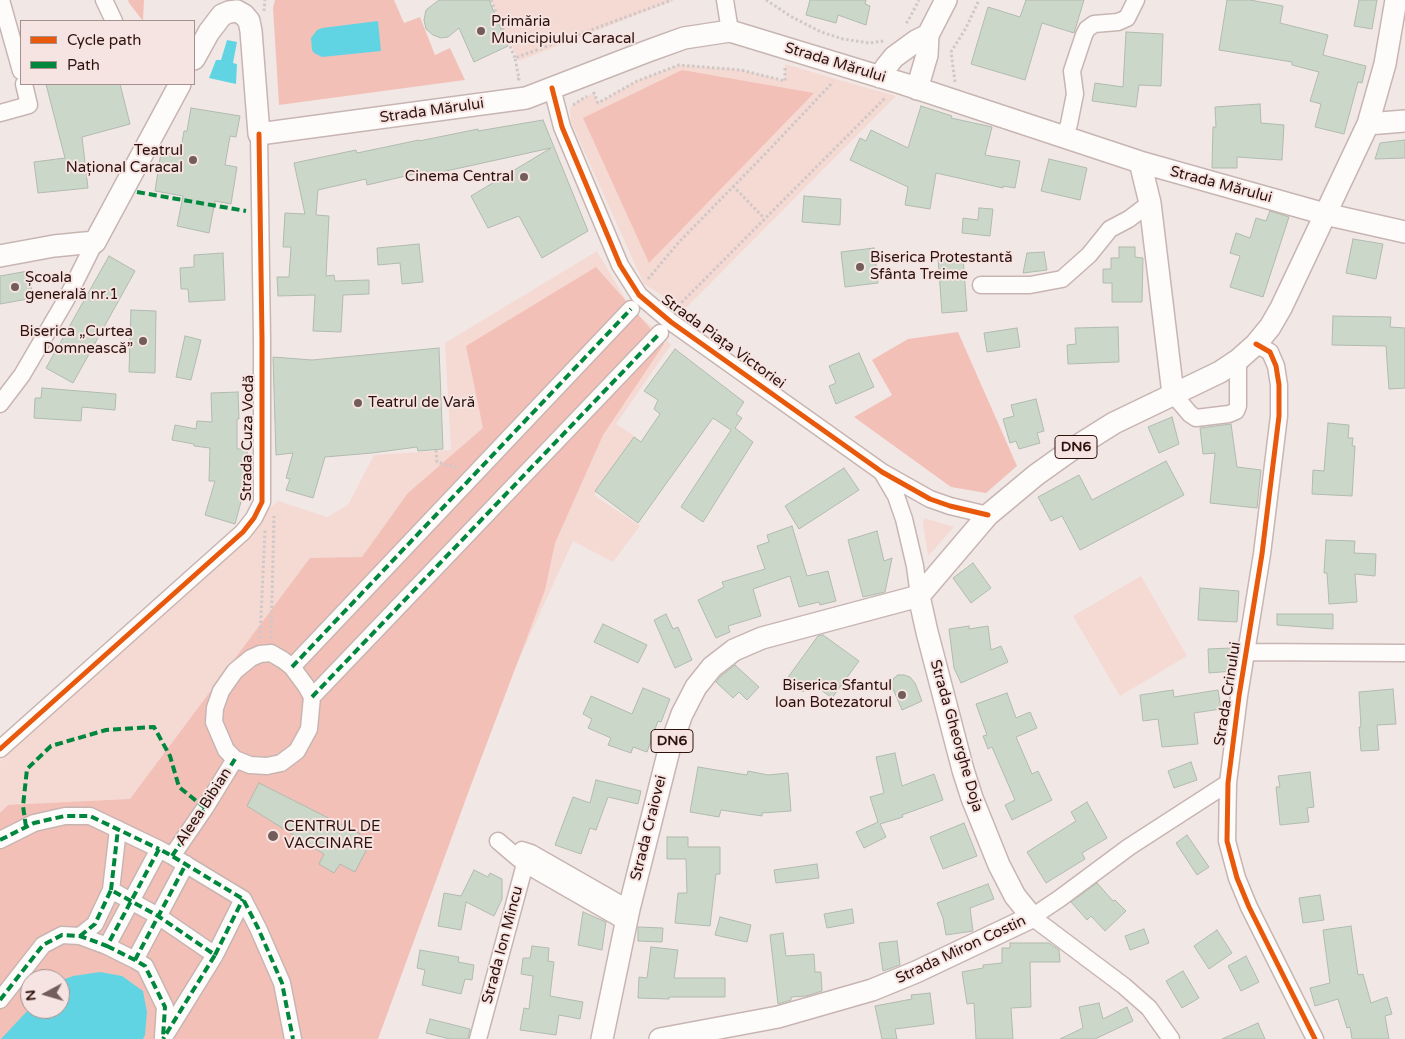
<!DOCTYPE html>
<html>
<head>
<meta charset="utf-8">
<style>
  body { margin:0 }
  #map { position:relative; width:1405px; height:1039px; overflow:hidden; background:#f1e8e6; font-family:"Varela Round",sans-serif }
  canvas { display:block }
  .legend { position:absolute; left:20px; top:20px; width:175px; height:65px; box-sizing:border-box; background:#f5e4e1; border:1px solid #a6908d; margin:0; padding:6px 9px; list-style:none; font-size:15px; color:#2f120e }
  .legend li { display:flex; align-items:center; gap:10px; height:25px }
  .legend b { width:25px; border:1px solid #a6908d }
  .north { position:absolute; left:20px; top:969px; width:50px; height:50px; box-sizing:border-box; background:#f5e4e1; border:1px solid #a6908d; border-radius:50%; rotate:264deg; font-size:14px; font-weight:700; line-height:20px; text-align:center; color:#2f120e }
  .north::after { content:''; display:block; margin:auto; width:18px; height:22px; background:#735d5a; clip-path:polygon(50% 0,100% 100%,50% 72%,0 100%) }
</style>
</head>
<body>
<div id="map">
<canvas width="1405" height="1039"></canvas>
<ul class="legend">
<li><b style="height:6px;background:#e8590c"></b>Cycle path</li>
<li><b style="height:6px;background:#00873e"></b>Path</li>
</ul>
<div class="north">N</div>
</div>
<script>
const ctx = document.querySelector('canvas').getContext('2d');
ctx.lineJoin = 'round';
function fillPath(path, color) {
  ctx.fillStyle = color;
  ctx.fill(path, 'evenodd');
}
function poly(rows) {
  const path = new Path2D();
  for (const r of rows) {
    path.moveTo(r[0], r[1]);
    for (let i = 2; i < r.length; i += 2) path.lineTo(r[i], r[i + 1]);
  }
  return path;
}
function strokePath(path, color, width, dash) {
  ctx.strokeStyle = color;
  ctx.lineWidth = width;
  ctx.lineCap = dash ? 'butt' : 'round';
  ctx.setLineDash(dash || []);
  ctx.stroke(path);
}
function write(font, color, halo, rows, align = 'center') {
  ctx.font = font + ' "Varela Round",sans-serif';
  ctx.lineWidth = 4;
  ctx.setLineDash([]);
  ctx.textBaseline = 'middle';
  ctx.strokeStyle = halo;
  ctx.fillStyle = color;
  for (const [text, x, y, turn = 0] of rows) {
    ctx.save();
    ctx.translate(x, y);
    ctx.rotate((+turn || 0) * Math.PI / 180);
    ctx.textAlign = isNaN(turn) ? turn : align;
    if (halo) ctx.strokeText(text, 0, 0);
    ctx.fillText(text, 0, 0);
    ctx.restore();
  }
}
const green = poly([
  [491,0,675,0,519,61],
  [785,64,836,79,896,96,684,310,644,284,571,122,570,109,574,103,594,93,598,103,637,81,679,65,741,70,785,81],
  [597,251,631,309,660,333,671,345,616,424,636,437,594,495,640,526,613,562,573,541,464,779,60,979,30,979,0,1039,0,761,252,533,266,511,278,501,327,517,348,505,374,455,451,450,445,343],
  [924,518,954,527,928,556,923,523],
  [1141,576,1187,656,1120,696,1073,616]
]);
const forest = poly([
  [128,0,144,0,143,21,129,3],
  [275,0,394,0,404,23,420,17,435,55,450,48,465,80,279,105,273,8],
  [682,70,814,93,649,263,583,118],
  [596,267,664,344,603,435,555,543,545,590,471,785,378,1039,0,1039,0,813,8,805,130,799,310,558,362,557,408,493,483,428,466,346],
  [30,979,60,979,60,1009,30,1009],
  [958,332,1017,466,986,493,951,487,854,417,892,395,872,360,908,339]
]);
const water = poly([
  [378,21,381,51,322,57,314,53,312,50,311,38,317,30,322,28],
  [227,40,237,42,233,63,237,64,236,84,209,78,216,60,221,60],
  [100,972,122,976,143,991,147,1012,145,1035,143,1039,1,1039,30,1008,30,1009,60,1009,60,981,73,976]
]);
const building = poly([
  [439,0,489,0,508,46,474,62,459,28,448,37,441,38,433,35,426,29,424,20,426,10,439,0],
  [810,0,866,0,865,4,870,6,866,25,838,15,836,23,806,15,810,0],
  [1026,0,1084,0,1074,33,1042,23,1025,80,971,64,988,7,1020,17,1026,0],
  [1227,0,1250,0,1283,6,1280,23,1328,35,1323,55,1366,66,1362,83,1358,82,1344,134,1315,127,1321,104,1310,101,1319,72,1292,65,1292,62,1219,50,1227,0],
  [1359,0,1377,0,1372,29,1354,26,1359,0],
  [1126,32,1163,34,1161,86,1139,85,1136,107,1092,101,1095,83,1123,87,1126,32],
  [46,84,120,84,130,124,82,137,88,188,38,193,34,162,65,158,46,84],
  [1260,104,1261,123,1284,125,1282,160,1237,157,1237,168,1212,168,1213,127,1216,127,1215,107,1260,104],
  [921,106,952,116,951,118,992,127,985,155,1020,161,1015,188,1003,186,1003,188,936,173,930,209,905,205,908,187,850,160,860,138,866,141,871,130,908,148,921,106],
  [191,108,240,116,236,137,230,136,225,165,237,167,231,204,215,201,209,233,177,226,183,196,155,191,161,152,180,155,184,131,187,131,191,108],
  [543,120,588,231,542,258,519,216,488,228,471,196,551,148,428,175,427,171,367,185,366,179,318,190,316,215,329,216,326,276,334,275,335,281,369,280,369,294,343,295,341,332,313,331,315,295,278,296,277,277,289,277,291,247,283,247,285,213,305,214,294,163,356,150,357,153,419,140,419,141,478,129,478,131,543,120],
  [1405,140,1405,158,1375,159,1380,143,1405,140],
  [1049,159,1087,168,1080,200,1041,191,1049,159],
  [804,196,841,199,840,225,802,222,804,196],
  [979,208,993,209,990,236,962,233,963,218,978,220,979,208],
  [1270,211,1289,217,1263,297,1230,287,1240,256,1230,253,1236,233,1250,238,1256,218,1266,221,1270,211],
  [1353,239,1383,244,1376,279,1346,273,1353,239],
  [419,244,423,282,402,284,400,263,378,265,377,248,419,244],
  [1119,247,1135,247,1135,257,1143,258,1142,302,1112,302,1112,283,1103,283,1103,269,1111,269,1111,258,1119,258,1119,247],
  [874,248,878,283,845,287,841,252,874,248],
  [1044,252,1047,270,1023,273,1027,253,1044,252],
  [223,253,225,300,189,302,188,289,181,289,180,268,194,267,194,255,223,253],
  [109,256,135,271,73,383,46,368,109,256],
  [963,257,967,311,942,313,938,259,963,257],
  [28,271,33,298,0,304,0,276,28,271],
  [131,310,156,311,155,373,129,372,131,310],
  [1333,316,1391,317,1390,327,1405,328,1405,388,1389,389,1386,346,1332,345,1333,316],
  [1118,327,1119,362,1068,364,1067,345,1076,344,1075,328,1118,327],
  [1017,328,1020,347,987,352,984,333,1017,328],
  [185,336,201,340,191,380,176,377,185,336],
  [439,348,443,449,418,451,417,447,372,453,325,457,313,498,286,490,290,479,286,478,293,453,276,455,273,357,312,360,439,348],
  [675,349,744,402,736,414,742,418,735,428,753,442,703,522,681,507,731,430,713,418,638,523,595,491,634,437,641,442,660,414,654,409,658,400,644,391,675,349],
  [859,353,874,387,836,404,829,386,836,383,829,366,859,353],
  [42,388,116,394,115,410,82,407,81,421,34,418,35,398,41,398,42,388],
  [238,392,239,419,237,419,237,449,247,449,248,468,248,483,246,483,235,524,205,515,215,481,209,481,210,448,194,446,194,444,172,440,175,425,196,429,197,421,212,422,211,393,238,392],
  [1036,399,1044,431,1037,433,1040,443,1019,449,1016,441,1010,443,1003,419,1014,416,1011,405,1036,399],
  [1172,417,1179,444,1159,453,1148,427,1172,417],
  [1328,423,1349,425,1348,438,1353,438,1352,446,1355,446,1352,496,1312,494,1313,470,1324,471,1328,423],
  [1231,424,1237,467,1261,470,1257,508,1210,503,1215,453,1203,454,1200,428,1231,424],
  [1166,461,1184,495,1080,550,1062,516,1051,521,1038,497,1079,475,1092,500,1166,461],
  [844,468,859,490,799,529,785,506,844,468],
  [792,526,807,576,828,571,836,601,820,605,819,602,799,607,790,576,753,589,761,616,728,626,730,632,716,638,698,600,724,587,722,582,765,569,757,546,769,542,767,535,792,526],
  [877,531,884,561,892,558,885,592,863,597,848,540,877,531],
  [1326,540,1355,541,1354,553,1376,554,1375,576,1355,574,1357,602,1329,604,1327,573,1324,573,1326,540],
  [973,563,991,588,971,603,953,578,973,563],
  [1200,588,1239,591,1237,622,1198,620,1200,588],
  [666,614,673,629,678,627,692,660,675,668,654,620,666,614],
  [1277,614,1333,614,1333,629,1277,625,1277,614],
  [603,624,647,645,638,663,594,642,603,624],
  [969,626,969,629,988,626,991,650,1001,646,1008,662,961,683,954,668,949,629,969,626],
  [823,635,859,661,832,698,810,682,803,692,786,680,818,636,823,635],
  [1231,648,1233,671,1209,673,1208,649,1231,648],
  [735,665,759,687,747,700,739,692,733,698,716,682,721,676,735,665],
  [898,675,904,675,910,677,915,683,922,701,902,710,891,684,894,678,898,675],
  [643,688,670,699,661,722,658,721,647,752,633,747,631,753,608,745,611,738,588,728,592,719,583,714,591,696,632,714,643,688],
  [1393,689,1396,724,1377,725,1379,750,1361,751,1359,727,1361,727,1359,692,1393,689],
  [1173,690,1174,697,1218,690,1221,709,1194,713,1198,744,1162,747,1158,719,1143,721,1140,695,1173,690],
  [1007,693,1016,718,1030,712,1037,728,1016,737,1032,774,1038,771,1052,800,1012,820,1005,805,1015,800,992,747,988,749,983,736,987,735,976,704,1007,693],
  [895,753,902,786,934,774,943,800,902,815,903,817,880,824,886,837,864,848,856,832,878,822,870,797,884,793,876,757,895,753],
  [1191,762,1197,780,1174,788,1168,771,1191,762],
  [698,767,747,775,748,771,768,775,788,773,791,811,762,813,762,816,721,810,719,817,690,812,698,767],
  [1310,772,1314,807,1307,808,1309,822,1280,825,1276,787,1280,787,1278,776,1310,772],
  [596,780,641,791,638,804,608,797,596,830,590,828,581,854,555,845,573,797,590,803,596,780],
  [259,783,360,834,359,837,370,843,355,872,340,864,334,873,319,864,324,854,247,806,259,783],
  [1087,802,1107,838,1082,853,1085,859,1046,883,1027,852,1076,821,1071,812,1087,802],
  [964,823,977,856,943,869,930,837,964,823],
  [1187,835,1209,867,1197,875,1176,843,1187,835],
  [667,837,688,837,688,847,720,847,720,874,716,874,710,926,675,923,678,893,687,893,686,859,667,859,667,837],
  [817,864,819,878,776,883,774,870,817,864],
  [474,870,488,877,490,873,502,879,502,899,494,916,466,902,461,930,438,926,444,893,461,896,474,870],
  [1097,883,1113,901,1115,900,1126,911,1105,931,1091,916,1087,920,1071,902,1097,883],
  [988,884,994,899,970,908,973,931,946,935,943,918,937,903,988,884],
  [1320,895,1324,920,1303,923,1299,898,1320,895],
  [852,909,854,923,827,928,824,914,852,909],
  [583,912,606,922,602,950,578,945,583,912],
  [720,917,751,925,747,942,715,935,720,917],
  [1351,926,1358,975,1363,974,1371,1003,1387,997,1392,1014,1385,1016,1389,1039,1352,1039,1350,1027,1347,1028,1338,999,1315,1006,1310,988,1330,983,1323,930,1351,926],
  [638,927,663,928,662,942,638,941,638,927],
  [1144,929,1149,943,1130,950,1125,936,1144,929],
  [1217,930,1232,953,1209,969,1194,946,1217,930],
  [783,933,786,956,814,954,815,972,821,972,822,991,806,996,791,997,791,1000,778,1004,770,935,783,933],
  [897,941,900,965,883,971,879,943,897,941],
  [1010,943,1049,943,1059,950,1060,962,1030,962,1031,1007,1011,1008,1013,1039,976,1039,974,1003,967,1004,962,972,983,968,983,965,1002,963,1002,948,1010,948,1010,943],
  [532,946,549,948,548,961,554,962,550,996,583,1002,580,1019,559,1015,556,1035,520,1030,524,1008,529,1009,533,976,521,974,523,958,530,958,532,946],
  [651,947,678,950,674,978,725,978,725,997,669,997,669,999,638,998,639,977,647,978,651,947],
  [420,950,459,957,458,962,474,965,472,980,465,979,461,994,422,985,425,970,417,968,420,950],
  [1246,956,1259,982,1241,991,1228,966,1246,956],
  [1183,971,1199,998,1182,1008,1166,981,1183,971],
  [930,993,934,1024,895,1029,897,1039,882,1039,875,1006,912,999,911,995,930,993],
  [1099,1003,1103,1019,1127,1007,1133,1021,1095,1039,1060,1039,1083,1028,1079,1007,1099,1003],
  [430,1019,470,1029,468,1039,450,1039,426,1033,430,1019],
  [1258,1023,1265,1039,1222,1039,1258,1023]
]);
const path = poly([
  [491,0,515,58],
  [766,0,792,17,821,32,843,39,869,43,884,41],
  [264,11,265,0],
  [906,23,908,21,919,0],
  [517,79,519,79,515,58,672,0],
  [955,82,951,52,966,28,979,0],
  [593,94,594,93,598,103,637,81,679,65,741,70,785,81,785,67],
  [573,105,587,96],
  [733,186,764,218],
  [648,279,679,242,768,151,833,82],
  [678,306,885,98],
  [436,450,437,462,458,468],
  [260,638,265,530],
  [271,638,274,516]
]);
const minor = poly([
  [1,0,21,71],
  [104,0,114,21],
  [725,0,730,31],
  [552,88,562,127,620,265,639,295,671,322,882,472,930,499,950,506,988,515],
  [0,113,29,105,24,84],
  [1064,138,1069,124,1075,94,1072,71,1084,35,1087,29,1094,24,1118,22,1127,18,1136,0],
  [981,285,1030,285,1062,279,1089,255,1110,229,1129,219,1150,203],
  [1256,344,1270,352,1276,366,1279,385,1279,416,1262,554,1239,696,1228,783,1227,841,1237,878,1249,907,1315,1039],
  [1173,394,1190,414,1196,418,1229,414,1236,411,1238,406,1238,360],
  [0,404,22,375,67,298,95,242],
  [883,474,896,496,904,519,915,566,919,596],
  [1247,652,1405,653],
  [271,653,283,660,292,667,306,686,312,697,309,729,297,751,281,763,267,766,250,765,235,759,226,750,214,722,215,708,221,691,235,671,251,658,260,654,271,653],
  [292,667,631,309],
  [312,697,660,333],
  [0,749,243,532,254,518,262,502,262,339,259,134],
  [0,840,34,823,65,816,90,816,159,849],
  [498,841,525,864,626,922],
  [522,850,531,853,629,909],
  [172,856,205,808,235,759],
  [111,890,118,829],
  [80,936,95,924,111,890,158,916,215,955,163,1039],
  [107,946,135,960,145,966,165,1007,163,1037],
  [215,955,243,899],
  [135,960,186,864],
  [0,1000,43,945,62,935,80,936,107,946,159,849,172,856,243,899,258,928,282,983,293,1039],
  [478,1039,525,864,531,853],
  [1171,1039,1149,1008,1124,986,1032,917,1059,899,1129,847,1228,783]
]);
const major = poly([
  [194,59,209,32,222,15,229,12,237,11,244,15,249,21,251,31,259,134,526,98,648,51,684,38,730,31,904,84,1140,162,1325,214,1405,232],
  [880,77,886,67,894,57,916,41,928,35],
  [917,89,927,55,928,35,946,0],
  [1368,124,1405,121],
  [1140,162,1150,203,1173,394],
  [0,256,54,246,95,242,180,84],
  [919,596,988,515,1036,475,1071,450,1114,423,1220,372,1238,360,1256,344,1270,327,1281,308,1368,124,1385,64,1396,0],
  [602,1039,629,909,669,750,682,714,696,687,712,667,734,650,762,638,919,596],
  [660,1039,778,1017,872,990,916,972,1032,917,1015,896,999,865,972,798,963,770,927,632,919,596]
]);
const quiet = poly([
  [137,192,246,211],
  [292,667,631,309],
  [312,697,660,333],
  [26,827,23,806,27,769,51,746,106,730,154,727,170,756,179,787,205,808],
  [0,840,34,823,65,816,90,816,159,849],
  [172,856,205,808,235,759],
  [111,890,118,829],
  [80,936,95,924,111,890,158,916,215,955,163,1039],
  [107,946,135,960,145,966,165,1007,163,1037],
  [215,955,243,899],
  [135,960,186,864],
  [0,1000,43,945,62,935,80,936,107,946,159,849,172,856,243,899,258,928,282,983,293,1039]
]);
const cycleway = poly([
  [552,88,562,127,620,265,639,295,671,322,882,472,930,499,950,506,988,515],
  [1256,344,1270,352,1276,366,1279,385,1279,416,1262,554,1239,696,1228,783,1227,841,1237,878,1249,907,1315,1039],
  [0,749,243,532,254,518,262,502,262,339,259,134]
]);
const markers = [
  [481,31,5,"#735d5a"],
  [193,160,5,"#735d5a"],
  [524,177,5,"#735d5a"],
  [860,267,5,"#735d5a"],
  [15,287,5,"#735d5a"],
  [143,341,5,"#735d5a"],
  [358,403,5,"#735d5a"],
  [902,695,5,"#735d5a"],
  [273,836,6,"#735d5a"]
];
const shields = [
  [1076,447,42],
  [672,741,42]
];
const shieldNames = [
  ["DN6",1076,447],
  ["DN6",672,741]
];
const poiNames = [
  ["Primăria",491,22],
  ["Municipiului Caracal",491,39],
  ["Teatrul",183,151,"right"],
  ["Național Caracal",183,168,"right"],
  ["Cinema Central",514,177,"right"],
  ["Biserica Protestantă",870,258],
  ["Sfânta Treime",870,275],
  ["Școala",25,278],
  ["generală nr.1",25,295],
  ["Biserica „Curtea",133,332,"right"],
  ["Domnească”",133,349,"right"],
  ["Teatrul de Vară",368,403],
  ["Biserica Sfantul",892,686,"right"],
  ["Ioan Botezatorul",892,703,"right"],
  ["CENTRUL DE",284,827],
  ["VACCINARE",284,844]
];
const streetNames = [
  ["Strada Mărului",835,63,17],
  ["Strada Mărului",432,111,-8],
  ["Strada Mărului",1221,185,15],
  ["Strada Piața Victoriei",723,342,36],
  ["Strada Cuza Vodă",248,438,-89],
  ["Strada Crinului",1228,694,-81],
  ["Strada Gheorghe Doja",956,736,74],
  ["Aleea Bibian",204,807,-57],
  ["Strada Craiovei",649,828,-76],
  ["Strada Ion Mincu",503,945,-75],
  ["Strada Miron Costin",961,950,-25]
];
fillPath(green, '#f5d9d3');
fillPath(forest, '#f3c0b8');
fillPath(water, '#61d4e3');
fillPath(building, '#cbd8c9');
strokePath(building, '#b1baaf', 1);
strokePath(minor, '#c8b5b2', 19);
strokePath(major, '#c8b5b2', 24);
strokePath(path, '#cfc8c7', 3, [2.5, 2.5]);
strokePath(minor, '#fdfcfb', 16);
strokePath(major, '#fdfcfb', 21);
strokePath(quiet, '#00873e', 4, [8, 4]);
strokePath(cycleway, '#e8590c', 5);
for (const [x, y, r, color] of markers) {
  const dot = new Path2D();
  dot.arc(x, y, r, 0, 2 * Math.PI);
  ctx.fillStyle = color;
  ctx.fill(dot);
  strokePath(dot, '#f5e4e1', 2);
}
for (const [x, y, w] of shields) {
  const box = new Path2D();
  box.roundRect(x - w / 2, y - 11.5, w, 23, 4);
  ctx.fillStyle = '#f5e4e1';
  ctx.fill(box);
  strokePath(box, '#2f120e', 1);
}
write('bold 14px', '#2f120e', null, shieldNames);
write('15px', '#2f120e', '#f5e4e1', poiNames, 'left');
write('15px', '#2f120e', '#f5e4e1', streetNames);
</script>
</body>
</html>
